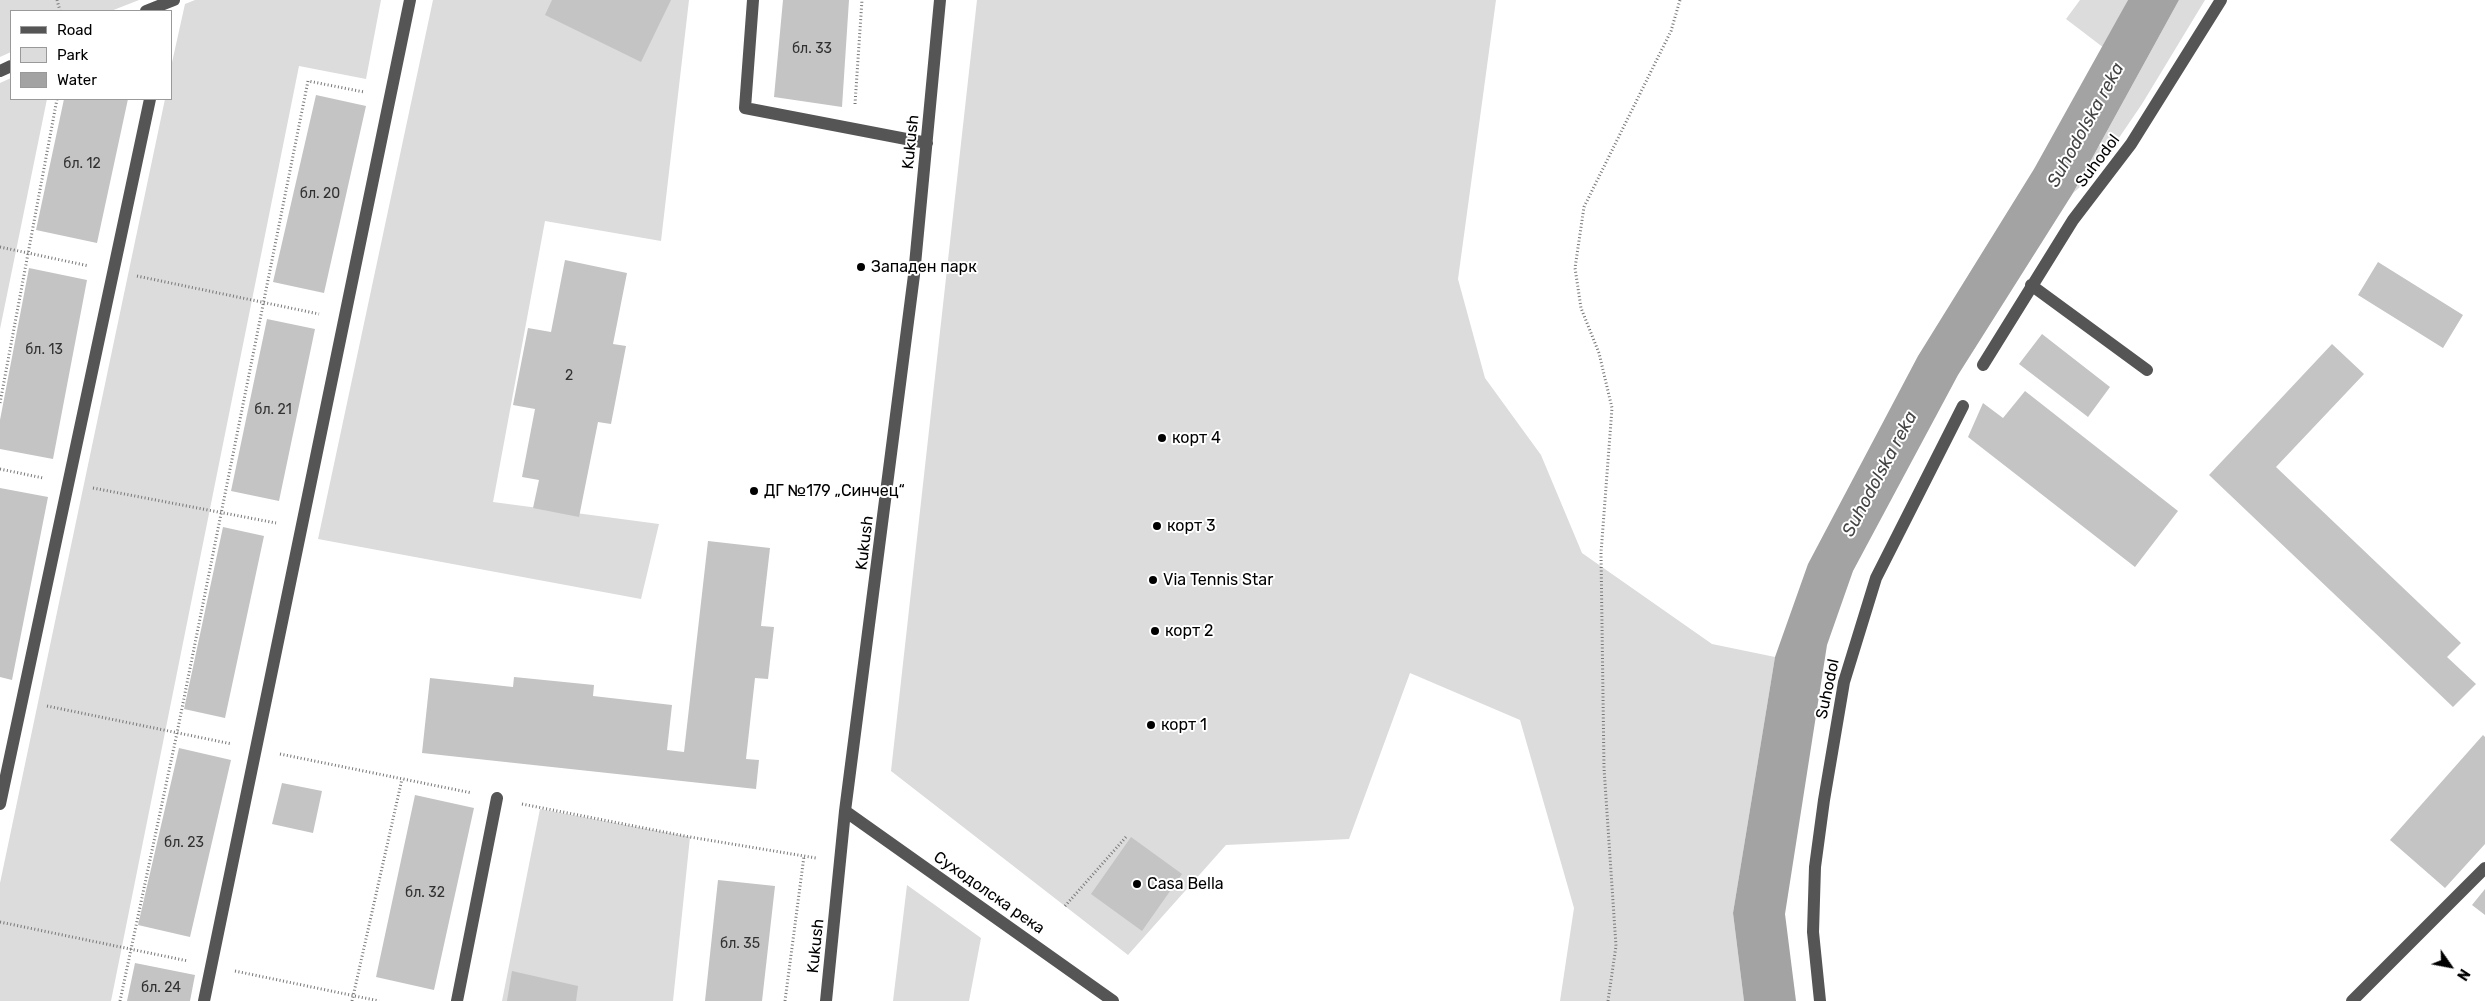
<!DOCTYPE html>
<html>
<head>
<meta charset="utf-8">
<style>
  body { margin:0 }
  #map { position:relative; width:2485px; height:1001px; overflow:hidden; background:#fff; font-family:Rubik,sans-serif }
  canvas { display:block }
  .legend { position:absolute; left:10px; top:10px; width:162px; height:90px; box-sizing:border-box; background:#fff; border:1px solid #999; margin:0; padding:6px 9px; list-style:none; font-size:15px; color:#000 }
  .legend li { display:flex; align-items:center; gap:10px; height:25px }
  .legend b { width:25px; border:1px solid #999 }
  .north { position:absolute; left:2425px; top:941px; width:50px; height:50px; -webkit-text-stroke:4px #fff; paint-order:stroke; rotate:123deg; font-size:14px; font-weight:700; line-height:20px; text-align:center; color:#000 }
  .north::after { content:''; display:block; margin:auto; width:18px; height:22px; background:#000; clip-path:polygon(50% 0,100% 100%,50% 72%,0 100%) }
</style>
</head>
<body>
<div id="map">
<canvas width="2485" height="1001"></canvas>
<ul class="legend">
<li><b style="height:6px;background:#555"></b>Road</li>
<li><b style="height:14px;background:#dcdcdc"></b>Park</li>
<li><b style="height:14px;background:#a3a3a3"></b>Water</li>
</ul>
<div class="north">N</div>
</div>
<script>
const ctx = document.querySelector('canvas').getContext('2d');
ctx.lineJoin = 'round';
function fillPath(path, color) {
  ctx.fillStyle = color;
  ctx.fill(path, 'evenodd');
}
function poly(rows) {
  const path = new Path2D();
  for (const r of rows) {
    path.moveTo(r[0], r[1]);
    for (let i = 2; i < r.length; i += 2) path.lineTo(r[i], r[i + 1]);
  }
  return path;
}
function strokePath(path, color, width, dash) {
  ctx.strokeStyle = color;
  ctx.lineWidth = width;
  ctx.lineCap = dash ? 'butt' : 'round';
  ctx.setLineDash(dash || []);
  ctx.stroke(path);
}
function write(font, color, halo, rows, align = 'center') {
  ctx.font = font + ' Rubik,sans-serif';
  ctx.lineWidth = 4;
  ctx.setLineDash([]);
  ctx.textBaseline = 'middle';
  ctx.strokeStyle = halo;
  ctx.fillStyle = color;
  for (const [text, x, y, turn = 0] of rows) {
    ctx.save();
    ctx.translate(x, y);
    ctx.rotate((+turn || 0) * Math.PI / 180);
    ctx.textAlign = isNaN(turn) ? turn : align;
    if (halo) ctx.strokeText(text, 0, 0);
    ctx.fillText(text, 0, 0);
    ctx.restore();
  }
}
const green = poly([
  [0,0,139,0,111,11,11,11,11,52,0,57],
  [195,0,381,0,366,79,299,66,111,1001,0,1001,0,883,165,99,171,99,171,67,185,4],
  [433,0,689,0,661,241,545,221,493,502,659,524,641,599,318,539],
  [977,0,1496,0,1458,279,1485,378,1541,455,1582,553,1712,644,1775,657,1733,913,1744,1001,1560,1001,1574,908,1520,720,1410,673,1349,839,1226,845,1128,955,891,771],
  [2080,0,2128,0,2104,48,2066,19],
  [2179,0,2205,0,2142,104,2093,176,2073,193],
  [11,78,11,99,47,99,0,329,0,83],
  [540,809,690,837,673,1001,502,1001],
  [907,885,981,938,969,1001,893,1001]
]);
const water = poly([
  [2128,0,2179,0,2073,193,1958,375,1853,571,1827,645,1785,914,1796,1001,1744,1001,1733,913,1775,657,1808,564,1918,356,2034,169]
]);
const building = poly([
  [552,0,671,0,641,62,545,15],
  [783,0,849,0,842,107,774,97],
  [316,95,366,106,324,293,273,282],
  [64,99,128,99,97,243,36,230],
  [565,260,627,273,613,344,626,346,611,424,598,422,579,517,533,508,539,480,522,477,535,409,513,405,528,328,551,332],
  [2378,262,2463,315,2443,348,2358,295],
  [29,268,87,280,53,459,0,449,0,420],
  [267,319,315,329,279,501,231,491],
  [2042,334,2110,387,2088,417,2019,364],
  [2332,344,2364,374,2276,467,2461,643,2447,657,2476,684,2453,707,2209,475],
  [2025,391,2178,511,2135,567,1968,437,1983,403,2003,418],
  [0,488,48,497,12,680,0,677],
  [223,527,264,536,225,718,184,709],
  [708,541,770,548,761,626,774,627,768,679,755,678,746,759,759,760,756,789,422,753,430,678,513,687,514,677,594,685,593,696,672,705,667,750,684,752],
  [2483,735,2485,737,2485,844,2445,888,2390,840],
  [179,748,231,760,190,937,138,925],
  [282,783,322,791,313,833,272,824],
  [415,795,474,808,434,990,376,977],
  [1131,837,1182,874,1142,931,1091,894],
  [718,880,775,886,762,1001,705,1001],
  [2485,889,2485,915,2472,905],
  [135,963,195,975,190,1001,127,1001],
  [512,971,578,986,576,1001,507,1001]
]);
const path = poly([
  [57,0,60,11],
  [855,104,862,0],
  [0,247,89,266],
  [137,276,319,314],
  [0,403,57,99],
  [0,469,43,478],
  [93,488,276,523],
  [47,706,232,744],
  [280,754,472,793],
  [522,804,690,837,816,858],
  [1065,906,1126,837],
  [0,922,188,961],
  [235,971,379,1001],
  [120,1001,177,733,308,81,364,92],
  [352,1001,402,779],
  [785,1001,804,856],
  [1608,1001,1616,946,1604,768,1601,553,1612,408,1599,353,1581,308,1575,268,1584,207,1671,31,1680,0]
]);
const minor = poly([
  [753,0,745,108,927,143],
  [146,11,174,0],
  [0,71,11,66],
  [2031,285,2147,370],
  [1983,365,2073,220,2131,144,2221,0],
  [0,804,150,99],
  [845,811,1113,1001],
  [204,1001,410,0],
  [457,1001,497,798],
  [826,1001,845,811,914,275,940,0],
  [1820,1001,1813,932,1815,867,1824,800,1844,682,1876,578,1963,406],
  [2352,1001,2485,868]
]);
const markers = [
  [861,267,5,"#000"],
  [1162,438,5,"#000"],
  [754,491,5,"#000"],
  [1157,526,5,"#000"],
  [1153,580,5,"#000"],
  [1155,631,5,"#000"],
  [1151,725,5,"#000"],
  [1137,884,5,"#000"]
];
const numberNames = [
  ["бл. 33",812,49],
  ["бл. 12",82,164],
  ["бл. 20",320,194],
  ["бл. 13",44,350],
  ["2",569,376],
  ["бл. 21",273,410],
  ["бл. 23",184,843],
  ["бл. 32",425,893],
  ["бл. 35",740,944],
  ["бл. 24",161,988]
];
const streetNames = [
  ["Kukush",911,142,-84],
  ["Suhodol",2098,161,-53],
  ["Kukush",865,543,-83],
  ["Suhodol",1828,689,-78],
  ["Суходолска река",989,893,35],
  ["Kukush",816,946,-84]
];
const poiNames = [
  ["Западен парк",871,267],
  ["корт 4",1172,438],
  ["ДГ №179 „Синчец“",764,491],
  ["корт 3",1167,526],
  ["Via Tennis Star",1163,580],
  ["корт 2",1165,631],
  ["корт 1",1161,725],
  ["Casa Bella",1147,884]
];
const waterNames = [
  ["Suhodolska reka",2086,125,-61],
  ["Suhodolska reka",1880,474,-62]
];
fillPath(green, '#dcdcdc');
fillPath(water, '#a3a3a3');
fillPath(building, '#c4c4c4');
strokePath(path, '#777', 3, [1, 2.5]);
strokePath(minor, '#555', 12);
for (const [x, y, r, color] of markers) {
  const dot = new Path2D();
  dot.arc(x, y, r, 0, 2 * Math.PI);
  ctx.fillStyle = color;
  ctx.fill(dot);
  strokePath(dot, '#fff', 2);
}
write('14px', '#313131', null, numberNames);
write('16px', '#000', '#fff', streetNames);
write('16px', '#000', '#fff', poiNames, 'left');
write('italic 18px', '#444', '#fff', waterNames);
</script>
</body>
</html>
